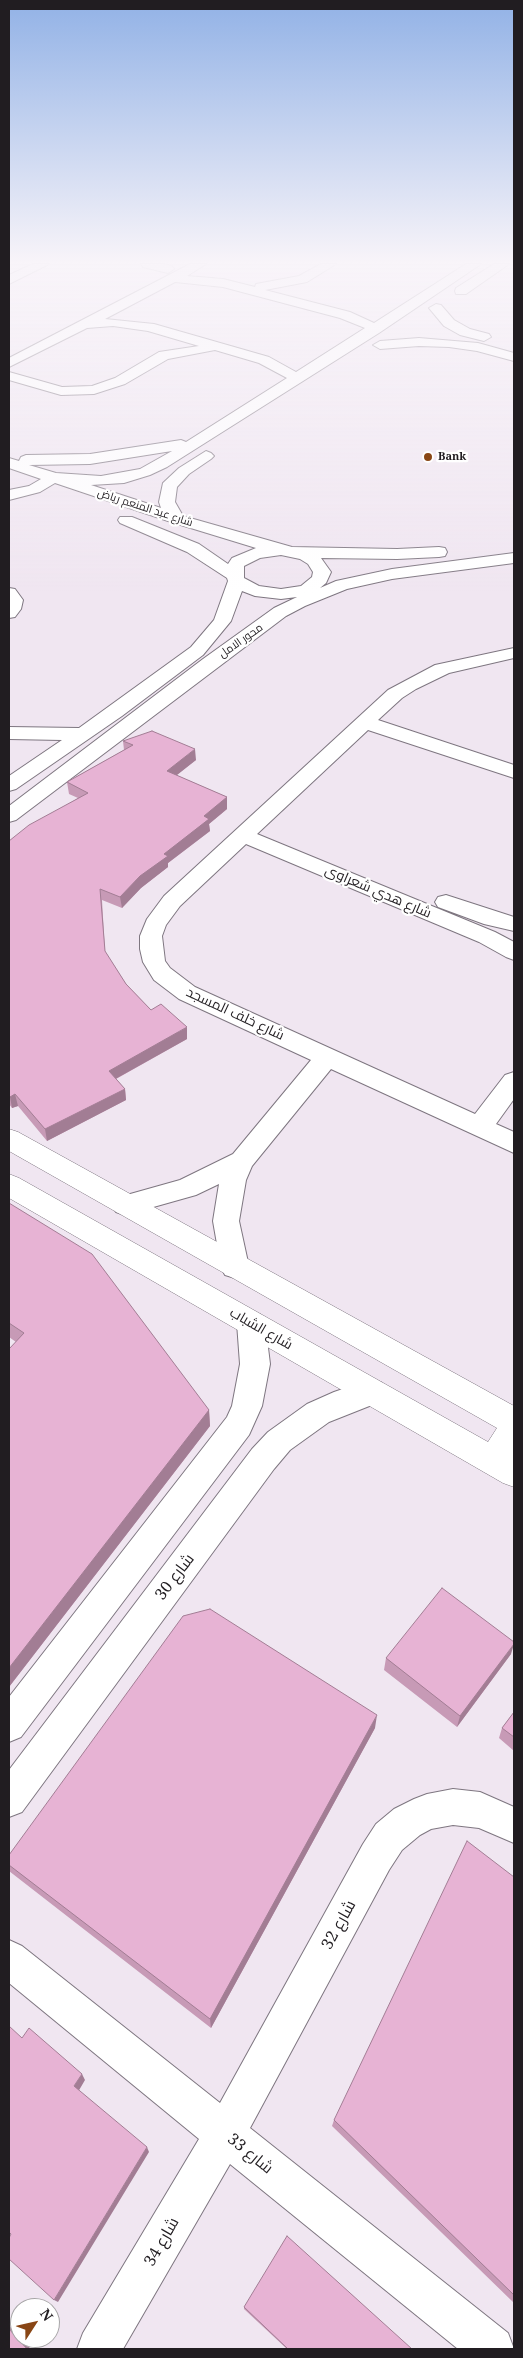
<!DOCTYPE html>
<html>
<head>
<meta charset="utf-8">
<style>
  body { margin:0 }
  #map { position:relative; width:523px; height:2358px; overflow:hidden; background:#f0e6f1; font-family:"Noto Serif",serif }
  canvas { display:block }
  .frame { position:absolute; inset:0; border:10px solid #211d21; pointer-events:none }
  .north { position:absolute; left:10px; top:2298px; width:50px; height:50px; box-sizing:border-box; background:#fff; border:1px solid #a6a5a6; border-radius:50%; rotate:55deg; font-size:14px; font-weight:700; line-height:20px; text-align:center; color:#211d21 }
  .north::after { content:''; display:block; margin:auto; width:18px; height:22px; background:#894615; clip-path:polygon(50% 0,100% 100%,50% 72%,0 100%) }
</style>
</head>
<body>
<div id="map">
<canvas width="523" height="2358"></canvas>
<div class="frame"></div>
<div class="north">N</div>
</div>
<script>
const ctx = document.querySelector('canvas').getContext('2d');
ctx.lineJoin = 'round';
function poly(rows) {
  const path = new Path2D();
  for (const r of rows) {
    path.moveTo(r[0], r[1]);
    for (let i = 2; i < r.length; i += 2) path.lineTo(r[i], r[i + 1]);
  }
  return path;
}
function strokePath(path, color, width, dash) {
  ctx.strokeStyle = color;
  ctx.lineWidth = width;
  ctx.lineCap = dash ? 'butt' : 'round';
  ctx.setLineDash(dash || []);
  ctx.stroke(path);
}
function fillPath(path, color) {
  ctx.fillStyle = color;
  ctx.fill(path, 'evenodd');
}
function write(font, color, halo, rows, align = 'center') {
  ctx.font = font + ' "Noto Serif",Cairo,serif';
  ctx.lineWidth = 4.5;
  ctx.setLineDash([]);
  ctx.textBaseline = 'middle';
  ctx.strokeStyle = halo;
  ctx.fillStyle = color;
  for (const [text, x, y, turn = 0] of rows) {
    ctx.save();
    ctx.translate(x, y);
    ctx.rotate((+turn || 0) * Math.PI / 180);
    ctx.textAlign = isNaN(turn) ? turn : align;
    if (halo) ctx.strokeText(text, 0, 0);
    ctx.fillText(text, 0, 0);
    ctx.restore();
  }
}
const street = poly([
  [33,264,49,264,9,284,9,275,33,264],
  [141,264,163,264,172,266,174,269,168,273,143,267,141,264],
  [190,264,206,264,187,276,223,279,255,287,256,284,299,276,321,264,336,264,307,282,265,290,350,312,374,323,466,264,481,264,379,333,167,467,150,475,124,483,91,485,161,508,159,502,163,483,179,468,206,451,211,453,214,456,211,459,189,474,177,487,175,502,183,516,292,547,397,549,439,547,445,548,447,552,445,556,439,557,397,559,321,558,331,572,326,583,320,588,336,581,392,569,514,553,514,563,392,579,347,589,305,606,286,616,16,820,9,822,9,806,203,659,274,608,297,597,281,599,255,596,242,591,231,621,203,655,122,716,16,789,9,791,9,776,62,740,9,739,9,727,79,728,191,647,214,620,228,581,227,578,187,552,120,523,118,520,120,517,132,517,199,544,228,564,232,558,256,548,171,522,55,483,40,492,9,500,9,490,29,486,41,479,9,468,9,458,19,461,21,457,26,455,90,454,181,440,186,442,287,378,259,363,215,350,168,359,125,384,94,394,61,395,9,380,9,372,62,387,92,386,115,378,159,352,199,346,148,331,113,326,87,328,9,367,9,358,190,264],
  [175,282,223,287,340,318,365,328,296,372,269,357,154,324,105,319,175,282],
  [172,451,140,469,101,476,56,473,29,465,90,464,172,451],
  [281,555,300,559,308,564,313,572,312,577,301,586,281,589,259,586,244,578,244,566,260,558,281,555],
  [494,264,509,264,466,294,456,294,455,291,456,288,494,264],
  [436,304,441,305,454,320,470,329,489,334,491,337,484,341,460,335,444,326,429,308,436,304],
  [419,338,478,343,514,353,514,361,477,351,449,347,419,346,380,349,373,345,380,341,419,338],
  [9,588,15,589,23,600,21,609,15,617,9,618,9,588],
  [514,648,514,658,449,673,416,689,402,698,378,720,514,765,514,778,368,730,257,834,495,932,514,942,514,960,506,957,479,942,246,844,180,906,166,925,162,936,165,961,170,968,195,987,475,1114,505,1075,514,1072,514,1099,496,1124,514,1132,514,1153,331,1069,252,1166,246,1180,239,1221,249,1267,245,1275,235,1278,225,1275,221,1267,213,1221,219,1184,196,1195,125,1215,116,1212,112,1205,116,1198,180,1180,233,1154,311,1060,179,999,154,980,143,962,140,949,140,936,147,919,164,896,388,690,435,665,514,648],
  [446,895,514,917,514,931,484,924,438,907,435,902,438,897,446,895],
  [251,1311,261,1315,265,1323,270,1364,262,1406,249,1435,21,1737,9,1742,9,1697,227,1417,232,1406,240,1364,237,1323,241,1315,251,1311],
  [372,1379,382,1383,387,1392,382,1401,329,1422,290,1450,274,1469,22,1812,9,1817,9,1770,252,1449,268,1432,307,1404,334,1392,372,1379],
  [453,1789,480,1792,514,1807,514,1843,479,1828,453,1825,431,1829,420,1835,402,1850,389,1870,250,2128,508,2333,514,2349,458,2349,230,2164,123,2349,77,2349,83,2333,199,2139,9,1983,9,1940,22,1946,220,2103,363,1844,376,1824,394,1809,414,1799,427,1794,453,1789]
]);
const secondary = poly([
  [9,1129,18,1132,514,1406,514,1487,503,1483,9,1198,9,1174,19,1178,488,1442,497,1428,9,1151,9,1129]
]);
const wall = poly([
  [123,741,196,760,176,775,227,797,227,809,209,824,210,831,168,863,168,867,141,888,122,908,102,900,105,952,126,984,151,1010,187,1039,116,1079,125,1089,126,1100,47,1141,18,1106,12,1108,9,1104,9,841,78,798,69,794,67,782,124,750],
  [9,1203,209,1410,210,1426,9,1687,9,1349,16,1342,9,1337],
  [511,1654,457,1727,384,1670,386,1658],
  [514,1712,514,1751,499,1738,502,1728],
  [375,1728,211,2028,9,1871,9,1855],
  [514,1877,514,2303,332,2126,334,2120],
  [244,2307,412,2349,287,2349,244,2309]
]);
const shadedWall = poly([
  [195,749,196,760,167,783,167,771],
  [227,797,227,809,209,824,210,831,168,863,168,867,141,888,122,908,120,897,140,876,204,816],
  [187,1027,187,1039,110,1082,109,1071],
  [125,1089,126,1100,47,1141,45,1129],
  [15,1094,18,1106,12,1108,10,1097],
  [209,1410,210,1426,9,1687,9,1668],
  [514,1644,511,1654,457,1727,460,1716],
  [377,1715,375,1728,211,2028,210,2019],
  [82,2074,85,2080,78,2092,74,2086],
  [147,2147,149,2152,58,2302,54,2300],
  [9,2325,20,2338,31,2349,27,2349,9,2329]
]);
const building = poly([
  [152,731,195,749,167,771,227,797,204,816,209,819,164,854,168,856,140,876,120,897,100,889,105,951,126,984,151,1010,161,1004,187,1027,109,1071,125,1089,45,1129,15,1094,10,1097,9,1095,9,847,10,846,9,845,9,841,29,825,88,793,67,782,133,745,123,741,152,731],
  [9,1203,92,1254,209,1410,9,1668,9,1349,24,1333,9,1323,9,1203],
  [442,1588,514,1642,514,1644,460,1716,386,1658,442,1588],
  [210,1609,377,1715,210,2019,9,1865,9,1855,183,1616,210,1609],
  [514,1712,514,1737,502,1728,514,1712],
  [467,1841,514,1877,514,2295,334,2120,467,1841],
  [9,2026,22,2038,29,2028,82,2074,74,2086,147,2147,54,2300,9,2259,9,2238,11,2234,9,2232,9,2026],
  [287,2236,412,2349,288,2349,244,2307,287,2236],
  [9,2329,27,2349,9,2349,9,2329]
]);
const markers = [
  [428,457,5,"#894615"]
];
const farPoinames = [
  ["Bank",438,457]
];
const farStreetnames = [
  ["شارع عبد المنعم رياض",145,508,18],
  ["محور الامل",241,641,-35]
];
const streetNames = [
  ["شارع هدي شعراوى",378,892,23],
  ["شارع خلف المسجد",235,1014,25],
  ["شارع الشباب",261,1329,30]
];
const nearStreetnames = [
  ["شارع 30",175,1577,-53],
  ["شارع 32",339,1925,-61],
  ["شارع 33",250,2154,39],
  ["شارع 34",162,2242,-60]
];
strokePath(street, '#7e7680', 2);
strokePath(secondary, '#7e7680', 1);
fillPath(street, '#fff');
fillPath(secondary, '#fff');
fillPath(wall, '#c79ab6');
fillPath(shadedWall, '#a27d94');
fillPath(building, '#e7b3d4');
strokePath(building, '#a27d94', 1);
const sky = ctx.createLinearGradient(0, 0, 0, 594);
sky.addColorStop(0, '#92b2e6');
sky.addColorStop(0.44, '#f8f4f9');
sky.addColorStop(1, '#f8f4f900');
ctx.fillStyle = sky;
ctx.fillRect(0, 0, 523, 594);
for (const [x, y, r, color] of markers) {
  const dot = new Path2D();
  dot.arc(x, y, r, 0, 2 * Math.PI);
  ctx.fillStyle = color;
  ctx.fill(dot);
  strokePath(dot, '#fff', 2);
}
write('bold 11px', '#211d21', '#fff', farPoinames, 'left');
write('11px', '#211d21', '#fff', farStreetnames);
write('14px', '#211d21', '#fff', streetNames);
write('16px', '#211d21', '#fff', nearStreetnames);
</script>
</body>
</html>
